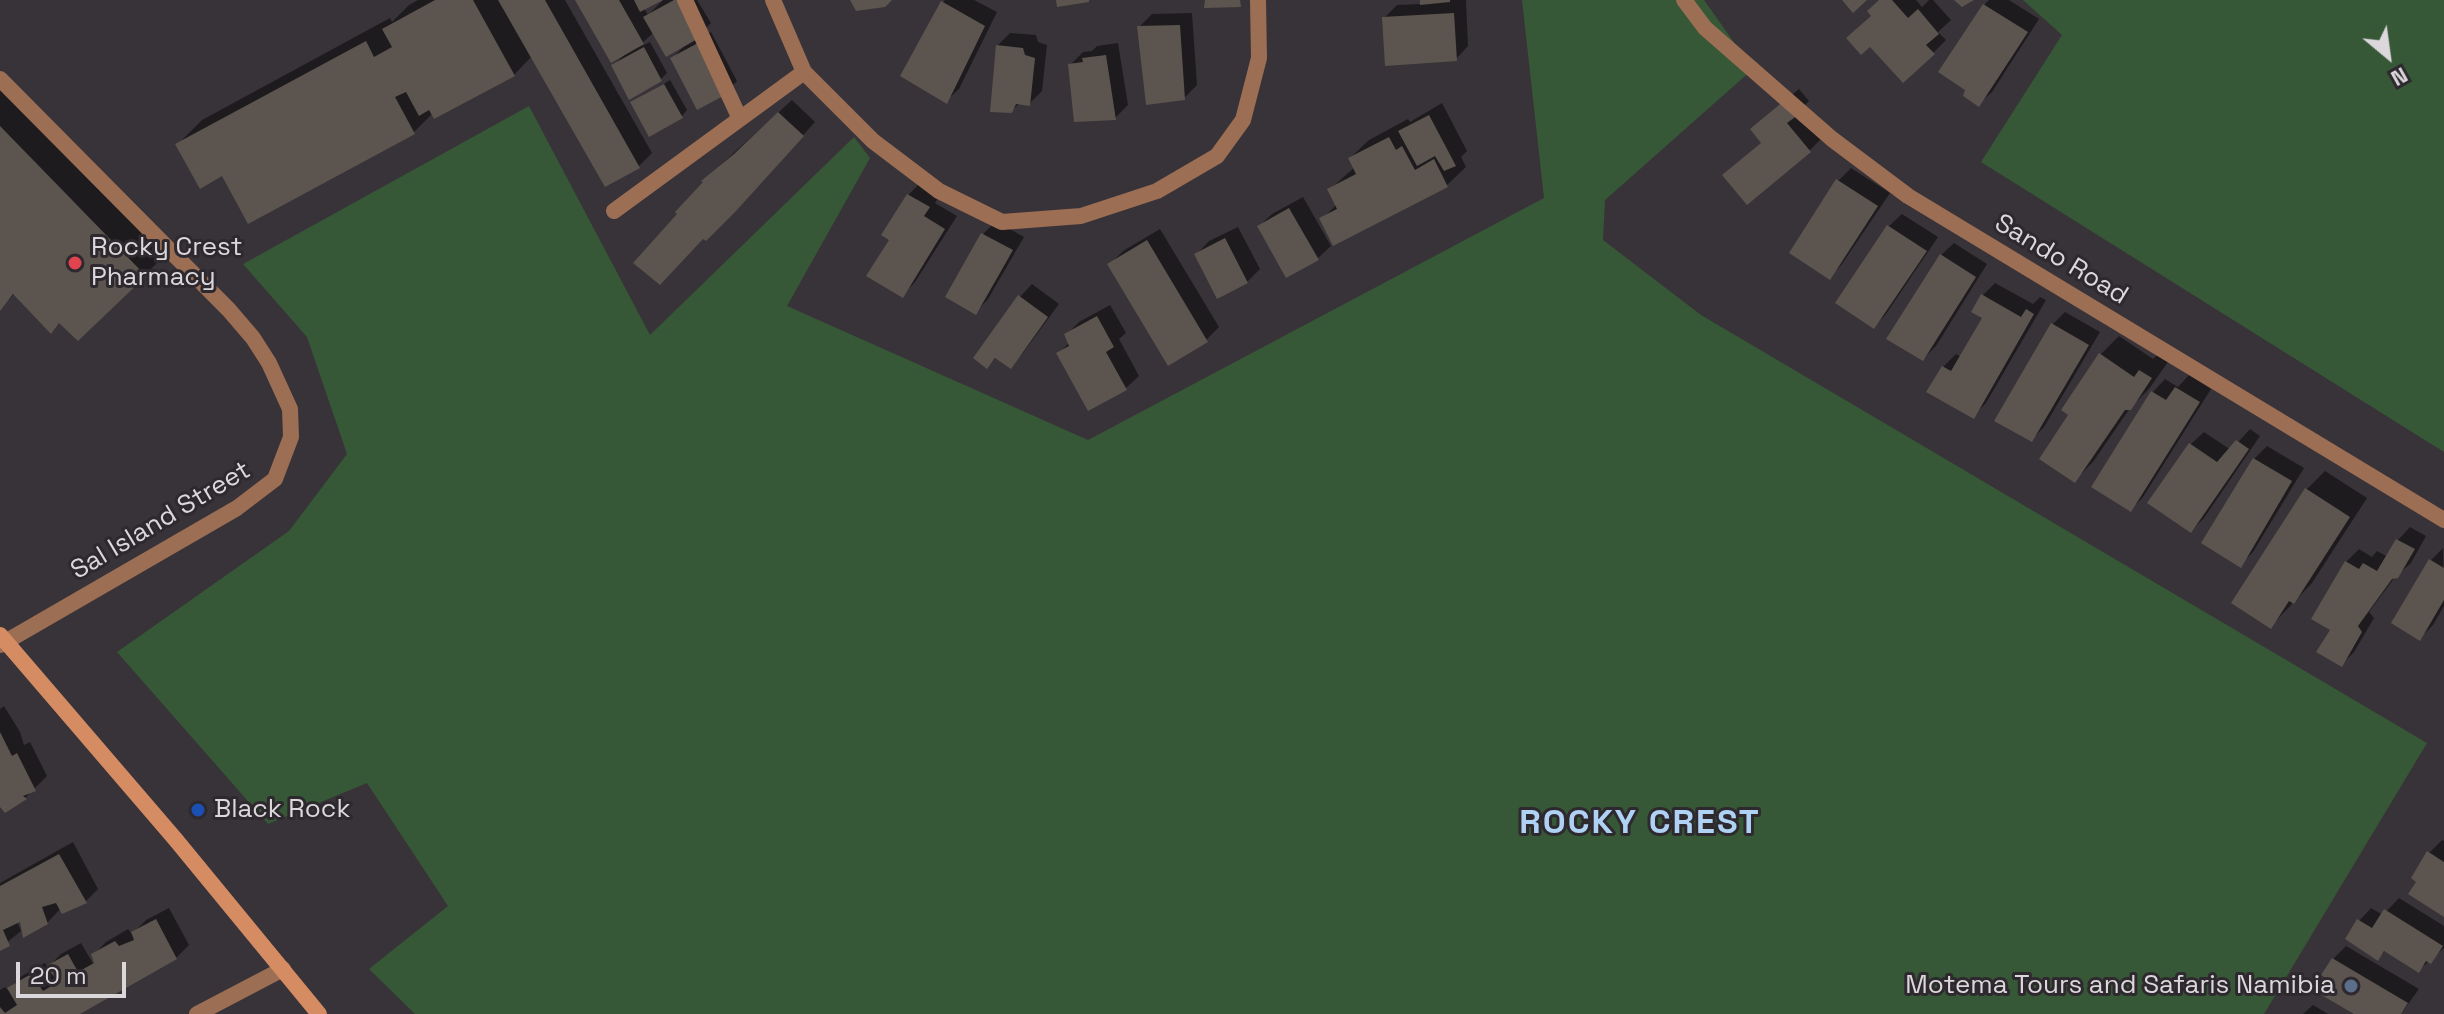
<!DOCTYPE html>
<html>
<head>
<meta charset="utf-8">
<style>
  body { margin:0 }
  #map { position:relative; width:2444px; height:1014px; overflow:hidden; background:#383338; font-family:"Space Grotesk",sans-serif }
  canvas { display:block }
  .north { position:absolute; left:2348px; top:16px; width:80px; height:80px; -webkit-text-stroke:6px #2e292e; paint-order:stroke; rotate:151deg; font-size:22px; font-weight:700; line-height:32px; text-align:center; color:#dbd7db }
  .north::after { content:''; display:block; margin:auto; width:28px; height:36px; background:#dbd7db; clip-path:polygon(50% 0,100% 100%,50% 72%,0 100%) }
  .scale { position:absolute; left:16px; top:962px; width:110px; height:36px; box-sizing:border-box; border:4px solid #dbd7db; border-top:0; padding-left:10px; font-size:24px; line-height:28px; white-space:nowrap; color:#dbd7db; -webkit-text-stroke:6px #2e292e; paint-order:stroke }
</style>
</head>
<body>
<div id="map">
<canvas width="2444" height="1014"></canvas>
<div class="north">N</div>
<div class="scale">20 m</div>
</div>
<script>
const ctx = document.querySelector('canvas').getContext('2d');
ctx.lineJoin = 'round';
function fillPath(path, color) {
  ctx.fillStyle = color;
  ctx.fill(path, 'evenodd');
}
function poly(rows) {
  const path = new Path2D();
  for (const r of rows) {
    path.moveTo(r[0], r[1]);
    for (let i = 2; i < r.length; i += 2) path.lineTo(r[i], r[i + 1]);
  }
  return path;
}
function strokePath(path, color, width, dash) {
  ctx.strokeStyle = color;
  ctx.lineWidth = width;
  ctx.lineCap = dash ? 'butt' : 'round';
  ctx.setLineDash(dash || []);
  ctx.stroke(path);
}
function write(font, color, halo, rows, align = 'center') {
  ctx.font = font + ' "Space Grotesk",sans-serif';
  ctx.lineWidth = 6;
  ctx.setLineDash([]);
  ctx.textBaseline = 'middle';
  ctx.strokeStyle = halo;
  ctx.fillStyle = color;
  for (const [text, x, y, turn = 0] of rows) {
    ctx.save();
    ctx.translate(x, y);
    ctx.rotate((+turn || 0) * Math.PI / 180);
    ctx.textAlign = isNaN(turn) ? turn : align;
    if (halo) ctx.strokeText(text, 0, 0);
    ctx.fillText(text, 0, 0);
    ctx.restore();
  }
}
const green = poly([
  [1522,0,1704,0,1753,69,1605,200,1603,240,1701,315,2427,743,2264,1014,415,1014,369,969,448,906,367,783,268,824,117,652,289,531,347,454,307,337,243,264,529,106,650,335,854,137,870,158,787,306,1088,440,1544,198],
  [2023,0,2444,0,2444,452,1981,162,2062,35]
]);
const shadow = poly([
  [418,0,565,0,652,153,639,166,606,185,532,56,514,75,433,113,414,132,249,221,223,173,178,144,202,120,390,18,392,22,409,5],
  [578,0,659,0,644,8,648,15,663,0,697,0,711,23,694,40,711,32,737,81,724,94,672,59,686,44,654,32,637,48,650,42,667,73,661,79,613,66,624,55],
  [945,0,974,0,997,12,959,89,946,101,942,3],
  [1422,0,1466,0,1468,46,1456,59,1384,18,1397,5,1422,4],
  [1880,0,1916,0,1922,7,1929,0,1933,0,1951,20,1938,32,1946,40,1933,53,1873,15],
  [1989,0,2009,0,2039,19,1992,92,1979,104,1984,5],
  [1192,13,1197,85,1184,98,1139,27,1152,14],
  [1010,33,1036,35,1038,42,1047,45,1042,91,1029,104,1020,103,1011,111,997,46],
  [1118,43,1128,105,1115,118,1070,65,1083,52,1092,51,1097,46],
  [0,77,169,251,145,275,61,321,51,331,15,293,0,309],
  [670,80,687,110,682,116,633,103],
  [1799,89,1809,101,1800,110,1822,138,1810,150,1763,142,1765,117],
  [792,100,815,122,748,196,704,180],
  [1442,103,1467,151,1461,157,1466,167,1447,185,1322,219,1337,204,1329,190,1355,167,1350,158,1369,140,1408,119,1410,122],
  [1851,168,1890,193,1842,264,1830,277,1838,181],
  [921,182,941,194,935,203,957,216,915,282,903,295,892,239,908,195],
  [1303,197,1331,246,1318,258,1259,226,1272,214],
  [1902,214,1938,237,1886,314,1874,327,1837,303,1889,226],
  [996,221,1024,237,988,299,976,312,947,297,983,234],
  [1238,227,1260,269,1247,282,1197,254,1209,241],
  [1160,229,1219,327,1206,340,1110,264,1123,251],
  [1954,243,1987,264,1936,346,1923,359,1941,255],
  [1995,283,2033,304,2040,297,2046,300,1986,403,1973,416,1943,367,1956,354,1961,357,1984,317,1983,295],
  [1032,284,1059,304,1023,353,1010,366,997,357,987,367,1020,297],
  [1110,305,1126,333,1119,339,1139,376,1126,388,1058,354,1070,342,1066,335,1079,322],
  [2065,312,2100,332,2044,427,2031,440,2053,324],
  [2119,336,2153,359,2160,352,2170,359,2149,389,2130,408,2093,462,2075,480,2071,414,2100,355],
  [2189,375,2211,389,2143,497,2130,510,2153,392,2165,379,2178,387],
  [2250,429,2260,436,2204,518,2191,531,2150,502,2191,444,2204,432,2231,450],
  [2267,446,2304,468,2253,552,2240,565,2254,459],
  [2325,471,2367,498,2312,583,2271,626,2306,490],
  [2410,527,2426,536,2411,563,2395,577,2369,612,2374,618,2354,652,2342,664,2332,629,2346,562,2359,549,2372,557,2377,551,2388,557,2398,540],
  [2443,548,2444,606,2433,625,2420,638,2430,561],
  [4,706,20,732,24,745,30,742,47,776,25,798,6,810,0,805,0,709],
  [2442,840,2444,841,2444,915,2419,881,2429,853],
  [73,842,98,889,86,901,61,908,47,923,22,919,17,921,21,931,0,948,0,883],
  [2399,898,2444,926,2444,948,2419,970,2386,950,2378,958,2359,921,2371,908,2383,915],
  [169,908,189,945,176,958,76,1014,0,1014,0,990,5,987,8,990,22,976,45,963,48,967,61,954,81,943,95,967,93,955,106,942,128,929,132,934,146,920],
  [2346,946,2419,989,2401,1014,2358,1014,2330,978,2333,959],
  [2313,1005,2328,1014,2303,1014]
]);
const building = poly([
  [435,0,473,0,515,76,434,119,429,110,419,116,406,92,395,97,415,134,248,224,222,176,200,189,175,144,366,41,374,57,392,47,382,29],
  [498,0,545,0,640,168,605,187],
  [575,0,619,0,644,44,611,63],
  [634,0,663,0,640,12],
  [674,0,678,0,699,38,666,57,643,17],
  [850,0,892,0,885,7,856,11],
  [1056,0,1089,0,1089,2,1057,7],
  [1205,0,1240,0,1241,7,1204,8],
  [1420,0,1450,0,1450,2,1420,5],
  [1842,0,1867,0,1853,13],
  [1879,0,1892,0,1908,18,1918,9,1939,34,1926,45,1935,54,1903,83,1870,47,1861,55,1846,38,1871,16,1867,11],
  [1954,0,1974,0,1962,7],
  [941,1,985,26,947,104,900,76],
  [1983,4,2028,32,1979,107,1963,96,1965,90,1938,72],
  [1454,13,1457,61,1385,66,1382,17],
  [1180,25,1185,100,1146,105,1137,26],
  [698,43,725,95,697,110,670,58],
  [996,45,1023,48,1025,55,1035,58,1030,106,1016,104,1012,113,990,112],
  [644,47,662,81,629,100,611,65],
  [1106,55,1116,120,1074,122,1068,64,1083,62,1082,58],
  [664,84,683,118,649,137,630,102],
  [1785,100,1798,115,1787,123,1811,152,1747,205,1722,175,1761,143,1750,129],
  [778,112,804,136,736,211,706,241,703,239,660,285,633,263,677,214,675,212,703,182,701,181,734,154],
  [1429,115,1456,166,1444,171,1435,156,1417,166,1398,131],
  [0,126,146,276,78,341,59,323,51,334,13,294,0,311],
  [1389,137,1396,150,1402,146,1415,170,1434,159,1448,187,1333,246,1319,218,1337,209,1327,189,1356,174,1348,158],
  [1836,179,1878,206,1830,280,1789,253],
  [907,194,930,207,924,216,945,229,903,298,866,276,889,240,881,235],
  [1289,208,1319,260,1286,278,1257,226],
  [1887,225,1927,251,1874,329,1835,303],
  [981,233,1013,250,976,315,945,297],
  [1225,238,1248,283,1217,299,1194,254],
  [1147,240,1208,342,1168,366,1107,264],
  [1940,254,1976,277,1923,361,1886,339],
  [1981,294,2021,317,2026,309,2034,314,1974,419,1926,392,1942,366,1951,371,1982,318,1971,312],
  [1018,295,1048,317,1011,369,995,358,987,369,973,358],
  [1097,316,1114,347,1106,352,1127,390,1088,411,1056,353,1069,346,1064,334],
  [2051,323,2089,345,2032,442,1994,421],
  [2099,353,2134,377,2139,370,2152,378,2131,410,2125,410,2075,483,2039,459,2068,415,2061,410],
  [2175,387,2200,402,2131,512,2091,487,2151,391,2166,400],
  [2236,440,2249,449,2191,533,2147,503,2189,443,2217,462],
  [2253,458,2292,481,2241,568,2201,543],
  [2305,488,2350,517,2294,604,2289,601,2271,629,2231,603],
  [2396,539,2415,549,2398,578,2392,579,2358,626,2362,632,2342,667,2316,652,2330,630,2311,619,2345,561,2359,569,2363,563,2377,571],
  [2429,559,2444,568,2444,600,2420,641,2391,623],
  [0,732,12,756,17,753,36,791,23,796,27,799,5,813,0,807],
  [2427,851,2444,862,2444,917,2408,894,2416,882,2411,878],
  [59,854,87,903,62,914,56,903,42,907,48,924,23,938,20,922,3,930,10,946,0,951,0,886],
  [2384,909,2443,946,2431,964,2426,961,2419,973,2384,951,2378,961,2345,939,2357,919,2372,928],
  [156,919,177,959,80,1014,0,1014,0,1007,5,1013,17,1005,7,988,31,974,43,991,58,982,46,966,68,954,78,972,94,963,91,954,115,941,119,946,134,940,131,932],
  [2332,958,2408,1003,2401,1014,2354,1014,2318,993,2327,979,2321,975]
]);
const street = poly([
  [685,0,740,119],
  [773,0,804,72,873,141,939,191,1002,222,1081,216,1157,191,1217,156,1243,120,1259,58,1258,0],
  [1684,0,1705,28,1832,139,1908,196,2444,520],
  [0,79,229,310,253,338,269,363,290,409,291,437,275,479,237,508,0,645],
  [614,211,804,72],
  [197,1014,283,969]
]);
const secondary = poly([
  [0,635,176,840,319,1014]
]);
const markers = [
  [75,263,8,"#e0444e"],
  [198,810,8,"#1a4fb4"],
  [2351,986,8,"#5c6f8a"]
];
const poiNames = [
  ["Rocky Crest",91,248],
  ["Pharmacy",91,278],
  ["Black Rock",214,810],
  ["Motema Tours and Safaris Namibia",2335,986,"right"]
];
const streetNames = [
  ["Sando Road",2061,260,31],
  ["Sal Island Street",161,521,-31]
];
const districtNames = [
  ["ROCKY CREST",1640,824]
];
fillPath(green, '#365837');
fillPath(shadow, '#0007');
fillPath(building, '#5c554f');
strokePath(street, '#9c6e54', 16);
strokePath(secondary, '#d68c63', 16);
for (const [x, y, r, color] of markers) {
  const dot = new Path2D();
  dot.arc(x, y, r, 0, 2 * Math.PI);
  ctx.fillStyle = color;
  ctx.fill(dot);
  strokePath(dot, '#2e292e', 3);
}
write('26px', '#dbd7db', '#2e292e', poiNames, 'left');
write('26px', '#dbd7db', '#2e292e', streetNames);
ctx.letterSpacing = '2px';
write('bold 34px', '#afd2f4', '#2e292e', districtNames);
ctx.letterSpacing = '0px';
</script>
</body>
</html>
